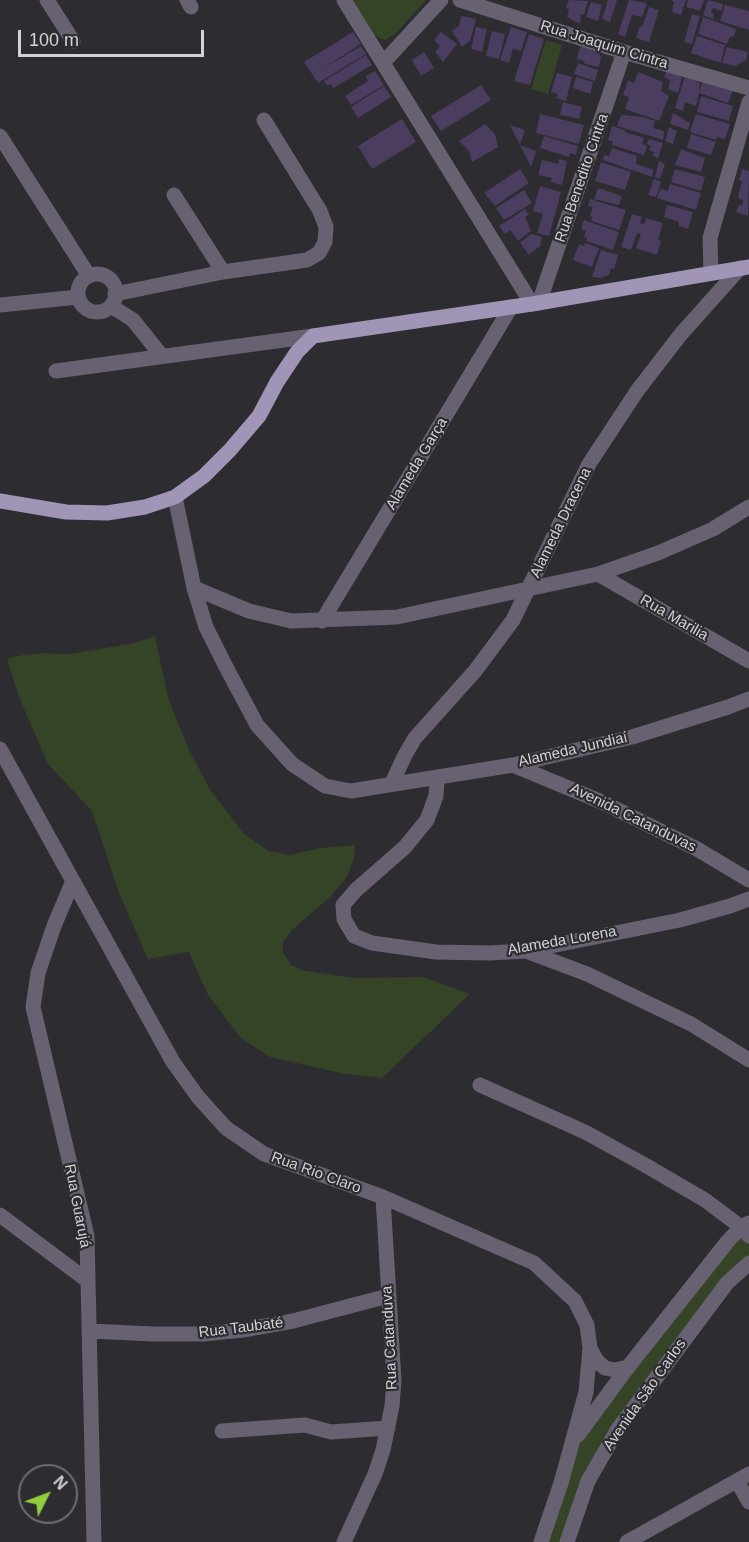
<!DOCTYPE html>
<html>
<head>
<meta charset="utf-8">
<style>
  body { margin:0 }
  #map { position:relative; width:749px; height:1542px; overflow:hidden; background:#2d2c30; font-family:Helvetica,sans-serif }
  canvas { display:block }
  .north { position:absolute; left:18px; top:1464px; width:60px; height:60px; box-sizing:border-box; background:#2d2c30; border:2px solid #6f6e71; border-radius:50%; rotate:48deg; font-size:16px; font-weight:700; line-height:24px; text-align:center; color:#d2d1d3 }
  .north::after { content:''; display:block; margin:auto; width:21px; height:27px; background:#92cd3e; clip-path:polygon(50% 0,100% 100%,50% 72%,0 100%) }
  .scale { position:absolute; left:18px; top:30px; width:186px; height:27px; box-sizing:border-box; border:3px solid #d2d1d3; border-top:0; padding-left:8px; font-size:18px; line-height:21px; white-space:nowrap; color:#d2d1d3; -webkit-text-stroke:4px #2d2c30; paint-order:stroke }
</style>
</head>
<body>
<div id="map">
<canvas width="749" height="1542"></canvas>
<div class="north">N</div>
<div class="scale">100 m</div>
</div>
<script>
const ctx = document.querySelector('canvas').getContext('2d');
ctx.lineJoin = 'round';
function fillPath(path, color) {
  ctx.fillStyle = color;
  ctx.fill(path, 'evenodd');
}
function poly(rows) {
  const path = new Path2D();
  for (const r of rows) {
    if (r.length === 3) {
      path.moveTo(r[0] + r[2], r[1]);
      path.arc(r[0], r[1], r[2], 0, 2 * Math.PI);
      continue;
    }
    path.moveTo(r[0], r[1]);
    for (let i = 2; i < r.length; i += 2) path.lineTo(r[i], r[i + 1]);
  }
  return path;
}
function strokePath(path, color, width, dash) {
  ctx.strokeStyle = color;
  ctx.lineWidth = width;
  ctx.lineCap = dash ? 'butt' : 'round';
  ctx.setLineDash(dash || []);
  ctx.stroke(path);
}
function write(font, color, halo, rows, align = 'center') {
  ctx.font = font + ' Helvetica,sans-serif';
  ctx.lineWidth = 4.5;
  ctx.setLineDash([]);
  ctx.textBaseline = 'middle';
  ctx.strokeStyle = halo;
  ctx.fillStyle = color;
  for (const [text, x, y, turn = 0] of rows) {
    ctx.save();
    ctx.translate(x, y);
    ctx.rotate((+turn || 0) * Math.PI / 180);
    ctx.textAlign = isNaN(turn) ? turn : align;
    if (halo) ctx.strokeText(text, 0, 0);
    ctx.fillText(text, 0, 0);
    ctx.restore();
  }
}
const green = poly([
  [352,0,426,0,395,34,385,40,374,35],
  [546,40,562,45,548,94,531,89],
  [155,636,168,698,189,750,211,791,244,834,269,851,289,855,320,848,355,845,354,859,347,877,330,897,292,930,283,942,283,953,291,965,305,971,354,978,423,977,470,994,382,1078,345,1074,270,1057,240,1037,208,995,189,952,148,959,119,893,92,811,48,764,19,697,7,659,22,655,43,653,70,654,135,643],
  [749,1223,749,1263,618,1429,567,1542,541,1542,572,1442]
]);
const building = poly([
  [569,0,588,1,584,15,581,14,580,24,567,17,569,9,566,8],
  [608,0,617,0,610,22,602,19],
  [629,0,647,3,642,17,632,15,625,37,618,34],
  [670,0,686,0,681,15,672,12,674,2],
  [688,0,704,0,700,11,686,7],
  [708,0,723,4,722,11,713,8,711,13,714,14,713,19,703,15],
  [591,2,602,5,598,21,586,17],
  [725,5,749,11,749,30,720,21],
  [649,7,659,10,649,42,636,38,640,26,642,27],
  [692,14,700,16,692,44,684,42],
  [461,16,476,19,470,41,462,47,452,31,459,26],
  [703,17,736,29,734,36,729,38,727,44,698,34],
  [476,27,487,29,482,52,471,49],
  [511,27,527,32,521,51,513,49,509,63,500,60],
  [492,31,505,34,499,59,486,56],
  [353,32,361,44,319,71,361,46,366,54,318,83,304,62],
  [441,32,457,44,443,62,435,52,440,46,434,40],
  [529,34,544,39,530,85,514,81],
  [697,36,725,45,721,63,691,53],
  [580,46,597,50,601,57,599,67,585,64,584,61,577,59],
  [727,47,748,52,746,60,735,66,722,63],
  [424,52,434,68,421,76,412,60],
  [366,55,372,65,333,88,331,84,327,86,324,81],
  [578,63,598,70,595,81,574,74],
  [667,70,682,77,678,93,668,89,670,80,664,77],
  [375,71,384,85,351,105,345,96,368,81,366,76],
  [638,72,663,82,661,91,669,96,659,121,625,109,629,97,623,95,628,80,634,83],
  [557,73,572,77,566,101,556,98,558,94,551,92],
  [685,76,700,83,699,93,703,80,733,90,728,103,699,93,696,106,685,102,683,111,675,108],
  [576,77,593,82,590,94,573,88],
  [481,85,491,100,441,131,431,116],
  [384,86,391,97,358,118,351,107],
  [701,96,733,106,729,121,697,112],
  [563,102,582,107,579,119,560,115],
  [673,113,690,123,688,130,670,124],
  [540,114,584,125,579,144,536,133],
  [696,114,730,124,725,139,717,137,716,140,690,132],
  [621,115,643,117,655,121,653,128,664,131,663,140,617,126],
  [402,119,416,142,372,169,358,146],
  [485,124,495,134,498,147,472,162,469,151,459,141],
  [510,125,525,130,520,145,536,151,531,167],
  [612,126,625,130,625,132,644,138,642,144,647,146,644,155,612,145,613,142,608,140],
  [669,127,677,131,673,144,665,141],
  [691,134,716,142,711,155,687,148],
  [544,136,578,146,576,155,570,153,569,157,540,148],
  [649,139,663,143,658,158,653,156,654,152,649,150,651,146,647,144],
  [612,148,637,156,636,164,654,170,652,177,603,160,604,155,609,156],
  [681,149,705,158,701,172,675,165],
  [559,159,567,161,562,185,551,182,552,178,538,175,542,160,558,164],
  [659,161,665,164,660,179,655,177],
  [601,162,631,172,625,190,595,181],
  [520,169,529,183,495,206,484,193],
  [675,169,705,177,701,191,671,182],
  [742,169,749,171,748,216,736,212,739,204,742,206,743,200,739,199,738,196,742,181,739,180],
  [654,179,661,182,656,197,648,195],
  [670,184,701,193,696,210,657,198,660,189,668,191],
  [540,186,561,192,549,236,537,233,543,214,533,211],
  [598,188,622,196,619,205,594,199],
  [524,190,532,203,504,220,496,208],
  [590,199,626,210,619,230,591,221,592,217,590,216,593,207,588,206],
  [667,205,693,212,688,229,679,226,679,222,664,217],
  [525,209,529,215,525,217,531,231,518,241,510,230,505,234,499,226],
  [632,214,642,217,640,223,644,225,646,218,663,223,658,240,661,241,657,255,636,248,641,234,637,233,631,250,621,247],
  [584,220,619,232,613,250,586,241,587,238,584,237,586,231,581,229],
  [531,234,542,237,540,246,529,255,520,243],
  [585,243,599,248,592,267,573,260,579,244,584,246],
  [601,250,618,255,614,269,611,268,609,275,600,278,592,277]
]);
const minor = poly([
  [47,0,73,41],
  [187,0,191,7],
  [344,0,532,304],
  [460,0,624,52,749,88],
  [383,63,441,0],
  [0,136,89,276],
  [174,195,223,272],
  [711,273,710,238,749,102],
  [97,293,19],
  [115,294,223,272,307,260,319,253,325,242,326,227,320,211,264,120],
  [539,303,624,52],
  [0,305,78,297],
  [111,306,133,320,161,355],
  [56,371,313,336],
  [175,497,194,588,206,627,225,665,257,725,292,764,325,786,351,791,513,765,632,737,728,707,749,699],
  [598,574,749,661],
  [194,588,249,611,291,621,397,617,598,574,658,553,713,529,749,507],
  [322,621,511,307],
  [0,749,173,1062,198,1097,226,1128,264,1154,383,1197,534,1263,575,1301,587,1325,590,1348,586,1392,561,1483,541,1542],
  [513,765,602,802,697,849,749,880],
  [437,779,436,796,427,820,405,847,356,890,343,905,344,919,354,936,372,943,436,952,489,953,526,951,680,920,730,906,749,899],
  [392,783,405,755,415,738,475,671,513,620,589,464,637,391,681,334,740,268],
  [73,881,54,926,38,973,33,1007,87,1236,94,1542],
  [526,951,587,974,691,1024,749,1060],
  [480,1085,585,1132,645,1165,705,1200,741,1227,749,1236],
  [0,1215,88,1281],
  [90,1331,153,1334,203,1334,243,1330,293,1321,388,1296],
  [590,1348,597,1361,605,1368,615,1370,628,1367],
  [222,1431,305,1425,331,1432,388,1428],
  [578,1435,628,1367,728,1241,741,1227,749,1223],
  [737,1481,749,1502],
  [344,1542,375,1474,383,1450,392,1406,394,1381,383,1197],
  [567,1542,588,1481,618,1429,727,1283,749,1263],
  [627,1542,749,1474]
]);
const major = poly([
  [0,501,66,512,107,513,145,507,175,497,204,476,230,450,259,416,277,382,297,352,313,336,532,304,749,267]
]);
const streetNames = [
  ["Rua Joaquim Cintra",604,45,17],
  ["Rua Benedito Cintra",582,178,-71],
  ["Alameda Garça",417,464,-59],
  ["Alameda Dracena",561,523,-64],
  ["Rua Marilia",674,618,30],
  ["Alameda Jundiaí",573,750,-13],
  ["Avenida Catanduvas",633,818,26],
  ["Alameda Lorena",562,941,-10],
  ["Rua Rio Claro",316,1173,20],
  ["Rua Guarujá",77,1206,79],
  ["Rua Taubaté",241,1328,-7],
  ["Rua Catanduva",390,1338,-93],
  ["Avenida São Carlos",645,1395,-55]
];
fillPath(green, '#354426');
fillPath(building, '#4a3d5f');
strokePath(minor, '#676172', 15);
strokePath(major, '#a195b7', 15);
write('15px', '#d2d1d3', '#2d2c30', streetNames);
</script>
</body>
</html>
